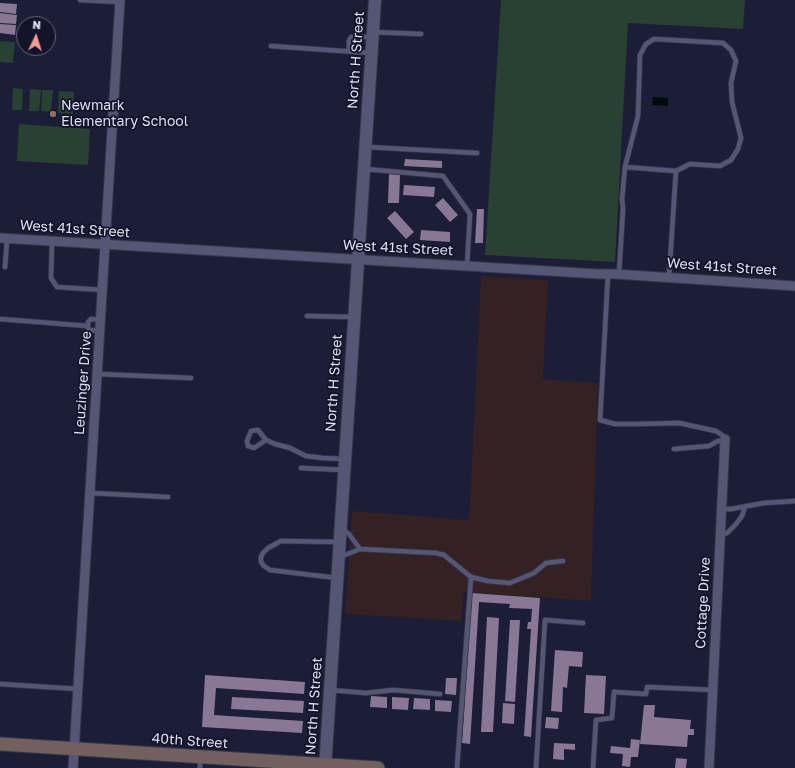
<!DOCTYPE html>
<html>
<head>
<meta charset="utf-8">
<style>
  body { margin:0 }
  #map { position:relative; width:795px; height:768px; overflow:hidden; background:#1c1d36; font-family:"Golos Text",sans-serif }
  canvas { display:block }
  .north { position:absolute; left:16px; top:16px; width:40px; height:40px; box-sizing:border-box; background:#13132c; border:1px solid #64657a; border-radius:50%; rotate:4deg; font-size:11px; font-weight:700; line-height:16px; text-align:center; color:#dddff0 }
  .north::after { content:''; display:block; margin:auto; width:14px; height:18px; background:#f59c93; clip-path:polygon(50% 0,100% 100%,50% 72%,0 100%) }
</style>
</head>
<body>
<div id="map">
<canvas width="795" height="768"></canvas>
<div class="north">N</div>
</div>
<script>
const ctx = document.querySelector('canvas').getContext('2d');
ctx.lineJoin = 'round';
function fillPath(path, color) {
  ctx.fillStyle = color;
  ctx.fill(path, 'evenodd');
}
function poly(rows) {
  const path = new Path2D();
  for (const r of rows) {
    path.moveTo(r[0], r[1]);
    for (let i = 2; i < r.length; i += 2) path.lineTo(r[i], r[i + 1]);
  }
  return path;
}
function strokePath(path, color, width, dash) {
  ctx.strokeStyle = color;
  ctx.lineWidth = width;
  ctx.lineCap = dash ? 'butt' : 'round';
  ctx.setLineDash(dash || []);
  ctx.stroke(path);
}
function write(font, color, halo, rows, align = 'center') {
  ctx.font = font + ' "Golos Text",sans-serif';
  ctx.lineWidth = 3.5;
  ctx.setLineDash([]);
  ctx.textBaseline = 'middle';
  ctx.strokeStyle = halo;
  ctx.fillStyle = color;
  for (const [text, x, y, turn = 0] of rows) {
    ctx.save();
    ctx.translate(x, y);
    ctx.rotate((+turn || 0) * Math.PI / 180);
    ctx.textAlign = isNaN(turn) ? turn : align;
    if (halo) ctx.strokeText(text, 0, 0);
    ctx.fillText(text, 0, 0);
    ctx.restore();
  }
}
const industrial = poly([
  [481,276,548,280,543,379,598,383,591,601,464,592,461,621,345,614,352,511,469,520]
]);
const green = poly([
  [501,0,745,0,743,29,628,23,615,262,485,255],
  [0,41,15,42,13,63,0,62],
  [13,88,23,89,22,110,12,110],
  [30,89,41,90,39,111,29,111],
  [42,90,53,90,51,112,41,111],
  [59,91,74,92,73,114,58,113],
  [19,124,90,129,88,165,17,161]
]);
const water = poly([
  [653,97,668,98,668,106,652,105]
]);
const building = poly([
  [0,3,17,4,16,14,0,12],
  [0,13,17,15,16,24,0,23],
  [0,24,16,25,15,35,0,33],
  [405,159,442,161,442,168,404,166],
  [389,174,400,175,399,203,388,203],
  [404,185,435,187,434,197,403,195],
  [443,198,458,215,450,222,435,205],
  [477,209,484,209,483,243,475,243],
  [395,211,414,232,406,239,387,218],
  [421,230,450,232,450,242,420,240],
  [472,593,540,598,531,737,524,736,531,629,527,629,528,622,531,622,532,609,509,608,510,604,479,602,470,744,462,743],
  [487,617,499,618,493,732,481,732],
  [510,620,520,620,515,702,505,701],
  [555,650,583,652,582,667,569,666,567,688,563,687,562,712,551,711],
  [205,675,305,682,304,694,216,688,214,715,303,721,302,733,202,727],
  [586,675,606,676,604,714,584,713],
  [446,678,457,678,456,695,445,694],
  [371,696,387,697,387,708,370,707],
  [232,697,304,701,303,713,231,709],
  [392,697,409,698,408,710,392,709],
  [414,698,430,699,430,710,413,709],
  [435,700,452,701,451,712,435,711],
  [503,703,515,704,514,724,502,723],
  [644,705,655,705,654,717,691,720,690,729,694,729,694,735,688,735,687,747,640,744],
  [546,717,559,718,558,729,545,728],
  [631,739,640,740,638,757,631,757,630,767,622,766,623,754,610,753,611,746,630,748],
  [554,743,575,744,575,750,564,749,564,760,553,759],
  [676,758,687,759,686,768,675,768]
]);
const service = poly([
  [80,0,120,2],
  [373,32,421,34],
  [271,46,371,53],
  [349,51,349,41,351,37,373,37],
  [367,147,477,153],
  [625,167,676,171],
  [365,169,443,176,470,214,467,266],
  [52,241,51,278,57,287,103,290],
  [5,267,7,239],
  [608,274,600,420,615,424,638,424,679,423,716,431,722,435,725,439],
  [619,274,623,209,622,199,625,167,638,116,640,55,646,44,654,39,723,43,731,50,736,61,731,83,732,102,741,138,738,149,731,160,720,166,690,164,676,171,669,277],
  [307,316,353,317],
  [0,319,88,326],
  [101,331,89,330,88,328,88,322,91,319,101,320],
  [98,374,191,378],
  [266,440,254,448,248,446,247,441,251,431,258,430,266,440,275,444,290,448,306,456,323,458,345,459],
  [674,449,709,446,718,441,725,441],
  [301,468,344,470],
  [91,493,168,497],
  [721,509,731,509,764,503,795,501],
  [720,536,727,533,736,524,742,516,745,507],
  [360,549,436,553,444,555,471,577,488,581,510,583,534,573,546,563,563,561],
  [340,557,360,549,349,534,342,529],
  [337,578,270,570,264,566,261,562,261,557,263,553,268,548,281,541,339,542],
  [0,684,78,689],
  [330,690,366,693,393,690,440,694],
  [200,768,200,757],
  [457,768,471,577],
  [536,768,545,620,583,623],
  [593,768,596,720,612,718,614,692,646,694,647,687,713,690]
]);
const minor = poly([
  [0,238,599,274,615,274,795,286],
  [73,768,120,0],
  [709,768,725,439]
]);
const tertiary = poly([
  [325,768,375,0]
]);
const secondary = poly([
  [0,744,378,768]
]);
const markers = [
  [53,114,4,"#8d6e63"]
];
const streetNames = [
  ["North H Street",356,60,-86],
  ["West 41st Street",75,229,4],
  ["West 41st Street",398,248,3],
  ["West 41st Street",722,267,4],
  ["Leuzinger Drive",83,383,-86],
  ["North H Street",334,383,-86],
  ["Cottage Drive",703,603,-87],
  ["North H Street",314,706,-86],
  ["40th Street",190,741,4]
];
const poiNames = [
  ["Newmark",61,106],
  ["Elementary School",61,122]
];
fillPath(industrial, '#342123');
fillPath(green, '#284132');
fillPath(water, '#000b0e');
fillPath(building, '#887795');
strokePath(service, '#36364b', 6);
strokePath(minor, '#36364b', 11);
strokePath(tertiary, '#36364b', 14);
strokePath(secondary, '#36364b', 15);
strokePath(service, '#545674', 4.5);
strokePath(minor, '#545674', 9);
strokePath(tertiary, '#545674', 12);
strokePath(secondary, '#71605e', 13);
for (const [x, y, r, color] of markers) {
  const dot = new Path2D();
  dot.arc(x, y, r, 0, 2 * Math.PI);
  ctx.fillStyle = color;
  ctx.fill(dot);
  strokePath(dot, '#13132c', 1.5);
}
write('14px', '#dddff0', '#13132c', streetNames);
write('14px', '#dddff0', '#13132c', poiNames, 'left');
</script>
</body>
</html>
